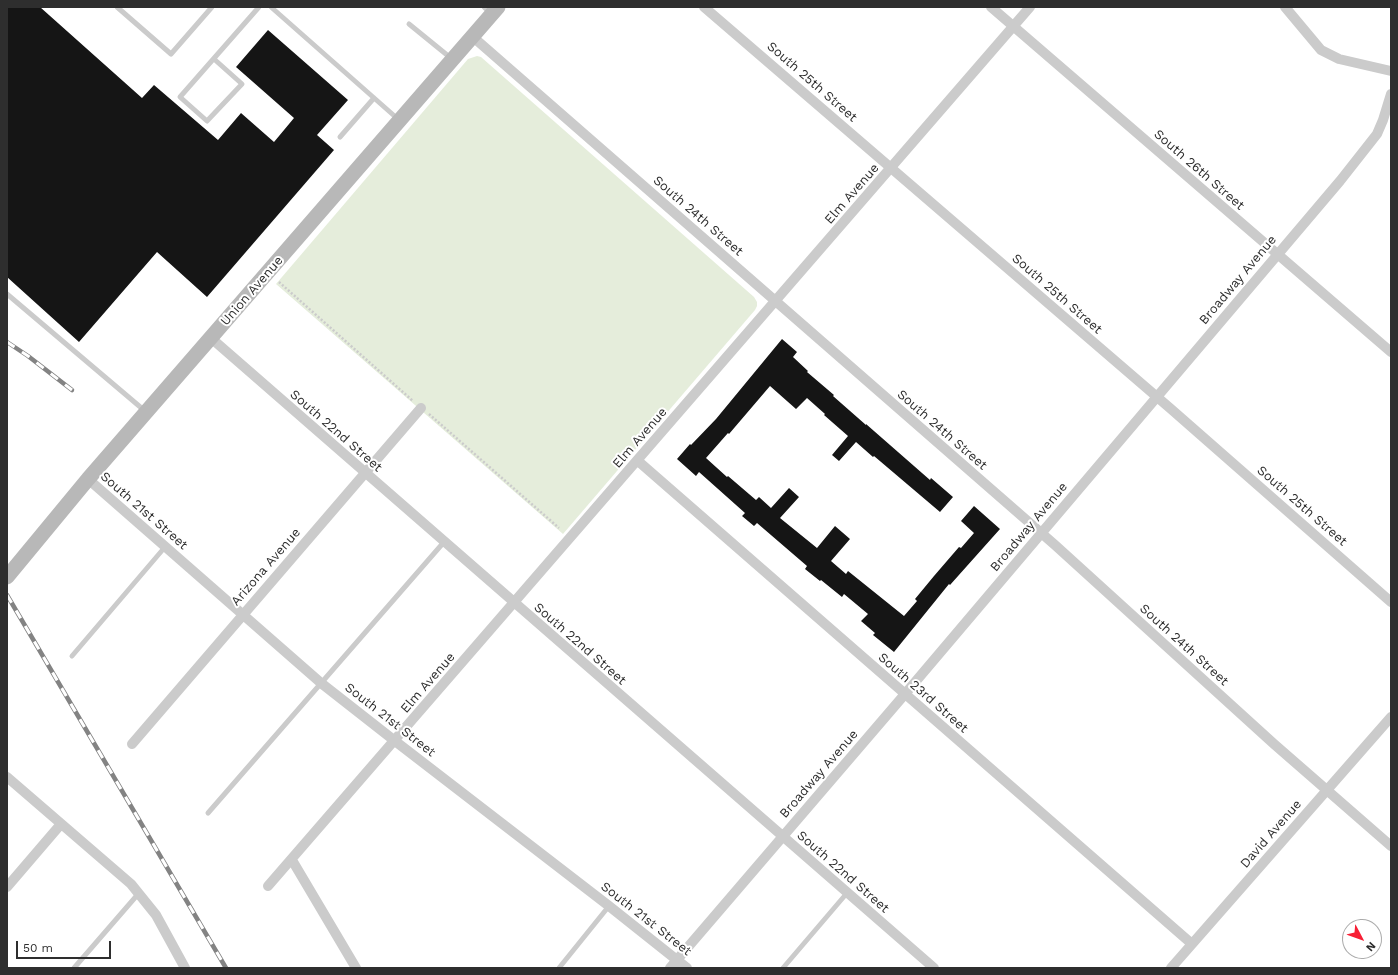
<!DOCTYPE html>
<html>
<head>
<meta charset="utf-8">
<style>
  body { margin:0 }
  #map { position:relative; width:1398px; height:975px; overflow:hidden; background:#fff; font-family:"Work Sans",sans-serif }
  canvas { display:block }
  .frame { position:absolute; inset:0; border:8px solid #2e2e2e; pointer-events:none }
  .north { position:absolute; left:1342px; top:919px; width:40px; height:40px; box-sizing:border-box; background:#fff; border:1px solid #ababab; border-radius:50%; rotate:131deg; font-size:11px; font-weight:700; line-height:16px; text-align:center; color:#2e2e2e }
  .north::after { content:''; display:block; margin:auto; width:14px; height:18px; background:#f71f35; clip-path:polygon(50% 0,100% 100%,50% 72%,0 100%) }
  .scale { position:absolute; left:16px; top:941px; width:95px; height:18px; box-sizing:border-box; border:2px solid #2e2e2e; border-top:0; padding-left:5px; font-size:12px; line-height:14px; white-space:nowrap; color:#2e2e2e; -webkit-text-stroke:3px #fff; paint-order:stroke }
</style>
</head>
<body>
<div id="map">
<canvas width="1398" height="975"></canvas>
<div class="frame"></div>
<div class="north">N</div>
<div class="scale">50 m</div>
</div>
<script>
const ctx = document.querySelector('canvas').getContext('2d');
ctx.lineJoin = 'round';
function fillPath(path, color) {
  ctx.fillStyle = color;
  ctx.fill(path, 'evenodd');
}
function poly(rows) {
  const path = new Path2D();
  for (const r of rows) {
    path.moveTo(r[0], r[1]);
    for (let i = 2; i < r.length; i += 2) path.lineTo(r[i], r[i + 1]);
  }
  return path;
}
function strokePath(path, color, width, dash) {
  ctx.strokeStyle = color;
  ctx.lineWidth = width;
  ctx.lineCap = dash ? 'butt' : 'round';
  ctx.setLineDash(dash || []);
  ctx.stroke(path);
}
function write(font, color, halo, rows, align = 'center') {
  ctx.font = font + ' "Work Sans",sans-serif';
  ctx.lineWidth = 4;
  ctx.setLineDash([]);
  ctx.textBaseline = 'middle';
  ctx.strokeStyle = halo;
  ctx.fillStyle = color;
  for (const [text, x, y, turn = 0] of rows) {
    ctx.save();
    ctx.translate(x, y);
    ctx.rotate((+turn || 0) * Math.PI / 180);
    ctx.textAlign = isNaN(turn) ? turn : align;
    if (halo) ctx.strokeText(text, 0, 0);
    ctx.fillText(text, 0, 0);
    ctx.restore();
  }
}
const green = poly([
  [477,56,481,57,754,297,757,302,757,306,755,310,563,534,276,284,468,59]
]);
const building = poly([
  [7,7,40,7,142,98,154,85,218,140,241,113,274,142,294,118,236,67,268,30,348,100,317,135,334,150,207,297,157,252,79,342,7,277],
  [782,339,797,352,793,357,808,371,807,372,834,395,833,396,866,425,866,424,930,480,931,478,953,497,940,512,874,456,873,457,856,442,839,461,832,455,848,436,824,415,825,414,807,398,796,409,770,386,729,434,728,433,706,458,727,477,728,476,756,500,759,497,771,508,789,488,799,497,780,518,817,548,835,526,850,539,831,561,846,574,848,571,904,616,917,601,915,599,934,576,959,547,961,548,974,533,961,521,974,506,1000,529,950,585,949,584,894,652,873,635,875,633,861,621,868,614,844,594,842,597,821,580,820,581,805,569,807,566,757,523,754,526,742,516,745,513,699,472,696,476,677,459,690,444,691,445,716,419]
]);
const path = poly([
  [279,282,413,401],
  [429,414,559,528]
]);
const lane = poly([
  [117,7,171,54,212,7],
  [271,7,399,120],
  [484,7,491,14],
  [409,24,452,59],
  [214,59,242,84,207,121,180,97,259,7],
  [340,137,374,98],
  [7,294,145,411],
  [72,656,165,547],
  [208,813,444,542],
  [74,968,139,893],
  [559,968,609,906],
  [783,968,847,893]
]);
const street = poly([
  [704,7,1171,409,1391,602],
  [991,7,1391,352],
  [1285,7,1321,50,1339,59,1391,71],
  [473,37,1055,545,1274,744,1391,846],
  [211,338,934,968],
  [638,461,1192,944],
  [88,479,321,683,395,741,609,906,687,968],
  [132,744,421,408],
  [7,777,131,884,156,915,185,968],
  [292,860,356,968],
  [268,886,1030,7],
  [7,887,61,824],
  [670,968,905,694,1340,181,1377,134,1383,120,1391,94],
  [1171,968,1391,717]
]);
const secondary = poly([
  [7,577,88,479,498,7]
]);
const rail = poly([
  [7,342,28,356,72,390],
  [7,595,226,968]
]);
const streetNames = [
  ["South 25th Street",812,82,41],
  ["South 26th Street",1199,170,41],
  ["Elm Avenue",852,194,-49],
  ["South 24th Street",698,216,41],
  ["Broadway Avenue",1238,280,-50],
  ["Union Avenue",252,291,-49],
  ["South 25th Street",1057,294,41],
  ["South 24th Street",942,430,41],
  ["South 22nd Street",336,431,41],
  ["Elm Avenue",640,438,-49],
  ["South 25th Street",1302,506,41],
  ["South 21st Street",144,511,41],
  ["Broadway Avenue",1029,527,-50],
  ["Arizona Avenue",266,567,-49],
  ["South 22nd Street",580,644,41],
  ["South 24th Street",1184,645,42],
  ["Elm Avenue",428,683,-49],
  ["South 23rd Street",923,693,41],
  ["South 21st Street",390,720,38],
  ["Broadway Avenue",819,774,-49],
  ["David Avenue",1271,834,-49],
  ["South 22nd Street",843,872,41],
  ["South 21st Street",646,919,38]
];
fillPath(green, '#e5eddb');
fillPath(building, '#151515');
strokePath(path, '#cbcbcb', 2.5, [2, 2]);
strokePath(lane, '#cbcbcb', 5);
strokePath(street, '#cbcbcb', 10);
strokePath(secondary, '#b8b8b8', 15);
strokePath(rail, '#838383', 4.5);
strokePath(rail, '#fff', 3, [9]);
write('13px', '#2e2e2e', '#fff', streetNames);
</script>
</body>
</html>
